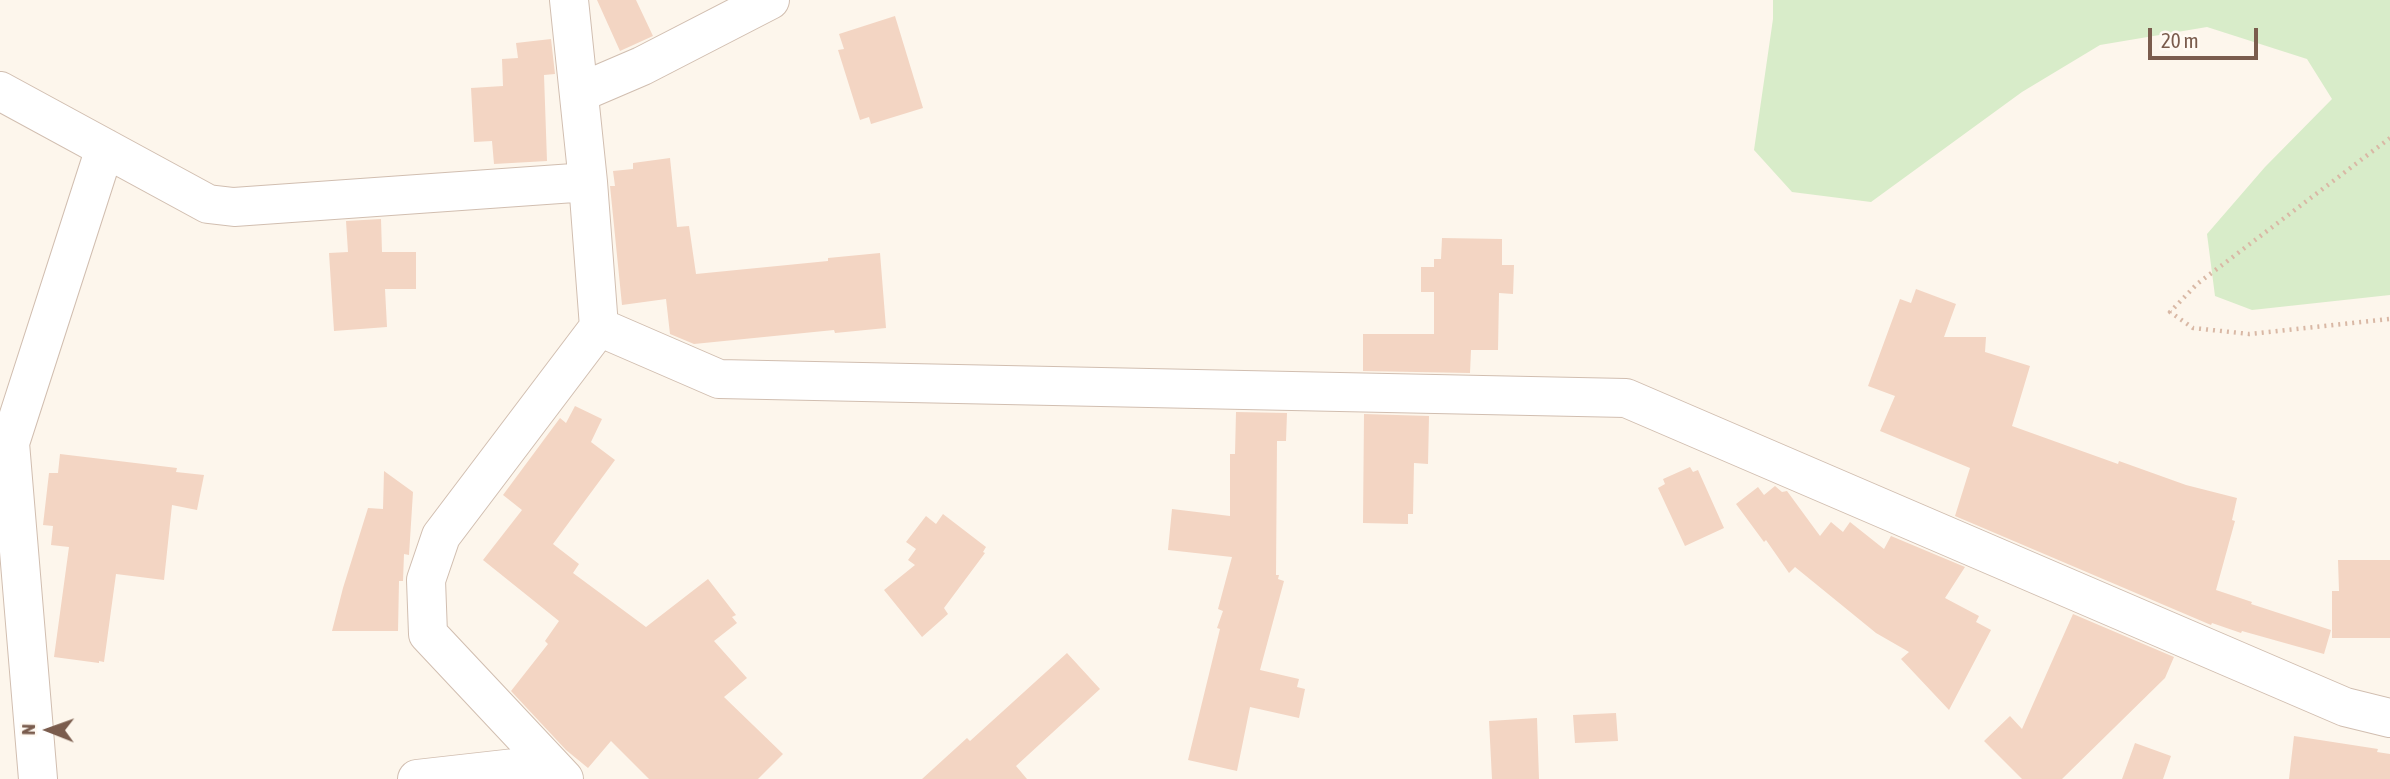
<!DOCTYPE html>
<html>
<head>
<meta charset="utf-8">
<style>
  body { margin:0 }
  #map { position:relative; width:2390px; height:779px; overflow:hidden; background:#fdf6ec; font-family:"Asap Condensed",sans-serif }
  canvas { display:block }
  .north { position:absolute; left:14px; top:695px; width:70px; height:70px; -webkit-text-stroke:5px #fffaf3; paint-order:stroke; rotate:271deg; font-size:19px; font-weight:700; line-height:28px; text-align:center; color:#7a5c4d }
  .north::after { content:''; display:block; margin:auto; width:24px; height:32px; background:#7a5c4d; clip-path:polygon(50% 0,100% 100%,50% 72%,0 100%) }
  .scale { position:absolute; left:2148px; top:28px; width:110px; height:32px; box-sizing:border-box; border:4px solid #7a5c4d; border-top:0; padding-left:9px; font-size:21px; line-height:24px; white-space:nowrap; color:#7a5c4d; -webkit-text-stroke:5px #fffaf3; paint-order:stroke }
</style>
</head>
<body>
<div id="map">
<canvas width="2390" height="779"></canvas>
<div class="north">N</div>
<div class="scale">20 m</div>
</div>
<script>
const ctx = document.querySelector('canvas').getContext('2d');
ctx.lineJoin = 'round';
function fillPath(path, color) {
  ctx.fillStyle = color;
  ctx.fill(path, 'evenodd');
}
function poly(rows) {
  const path = new Path2D();
  for (const r of rows) {
    path.moveTo(r[0], r[1]);
    for (let i = 2; i < r.length; i += 2) path.lineTo(r[i], r[i + 1]);
  }
  return path;
}
function strokePath(path, color, width, dash) {
  ctx.strokeStyle = color;
  ctx.lineWidth = width;
  ctx.lineCap = dash ? 'butt' : 'round';
  ctx.setLineDash(dash || []);
  ctx.stroke(path);
}
const green = poly([
  [1773,0,2390,0,2390,295,2252,310,2215,296,2207,234,2265,167,2332,99,2307,59,2207,27,2100,45,2022,92,1871,202,1792,192,1754,150,1773,19]
]);
const building = poly([
  [597,0,636,0,653,36,620,51],
  [895,16,923,108,871,124,869,117,860,120,838,50,844,49,839,34],
  [551,39,555,74,544,75,547,161,494,164,492,141,474,142,471,88,503,86,502,59,518,58,516,43],
  [670,158,677,227,689,226,696,274,828,261,828,258,880,253,886,328,835,333,834,330,694,344,670,334,666,299,622,305,610,186,615,186,613,171,633,169,633,163],
  [381,219,382,252,416,252,416,289,385,289,387,327,334,331,329,253,348,252,346,221],
  [1442,238,1502,239,1502,265,1514,265,1513,294,1499,293,1498,350,1471,350,1470,373,1363,371,1363,334,1434,334,1434,292,1421,292,1421,267,1434,267,1434,259,1441,259],
  [1916,289,1956,304,1944,337,1986,337,1985,352,2030,366,2012,426,2118,464,2119,461,2186,485,2237,498,2232,520,2235,521,2216,590,2252,602,2251,604,2331,630,2324,654,2242,631,2241,633,2212,623,2211,625,1955,516,1970,468,1880,431,1895,396,1868,386,1900,299,1911,303],
  [575,406,602,419,591,442,615,460,553,544,579,564,573,573,646,627,708,579,736,615,732,617,737,623,714,641,747,678,724,697,783,754,758,779,649,779,611,741,588,768,566,750,511,691,548,644,545,641,559,621,483,560,522,510,503,495,560,418,566,423],
  [1236,412,1287,413,1286,441,1277,441,1276,575,1279,575,1278,579,1284,581,1260,670,1299,679,1297,687,1305,689,1299,718,1250,707,1237,771,1188,760,1220,629,1217,628,1223,611,1218,609,1232,557,1168,550,1172,509,1230,516,1230,454,1235,454],
  [1364,414,1429,416,1428,464,1414,463,1413,514,1408,514,1408,524,1363,523],
  [60,454,177,468,176,472,204,475,197,510,172,505,164,580,116,574,104,662,99,661,99,663,54,657,69,547,51,545,53,526,43,525,49,473,58,473],
  [1690,467,1693,472,1698,470,1724,528,1685,546,1658,488,1665,484,1663,479],
  [384,471,413,492,409,555,404,554,403,581,399,581,398,631,332,631,343,588,368,508,383,509],
  [1775,486,1782,492,1787,491,1820,536,1831,522,1843,532,1850,522,1884,549,1891,536,1965,567,1945,598,1979,616,1976,622,1991,630,1949,710,1901,659,1909,652,1876,633,1795,567,1789,573,1766,540,1764,542,1736,504,1758,487,1764,495],
  [943,514,986,547,983,552,985,553,944,608,948,614,922,637,884,590,915,565,908,560,916,549,906,542,926,516,936,524],
  [2338,560,2390,560,2390,638,2332,638,2332,591,2339,591],
  [2073,614,2174,657,2165,678,2062,779,2022,779,1984,741,2010,716,2022,729],
  [1067,653,1100,689,1016,766,1027,779,922,779,967,738,970,741],
  [1616,713,1618,741,1575,743,1573,715],
  [1537,718,1539,779,1492,779,1489,721],
  [2294,736,2378,749,2377,752,2390,754,2390,779,2289,779],
  [2135,743,2171,756,2163,779,2122,779]
]);
const path = poly([
  [2390,138,2197,284,2170,312,2193,328,2249,334,2390,319]
]);
const minor = poly([
  [0,91,208,204,234,207,588,182],
  [579,93,642,66,770,0],
  [599,327,719,379,1626,398,2345,707,2390,718],
  [38,779,10,443,105,148],
  [417,779,550,764],
  [564,779,428,634,426,580,441,536,599,327,588,182,569,0]
]);
fillPath(green, '#d8ecc9');
fillPath(building, '#f3d5c3');
strokePath(minor, '#d1beb0', 40);
strokePath(path, '#d9b8a5', 4.5, [2, 5]);
strokePath(minor, '#fff', 38);
</script>
</body>
</html>
